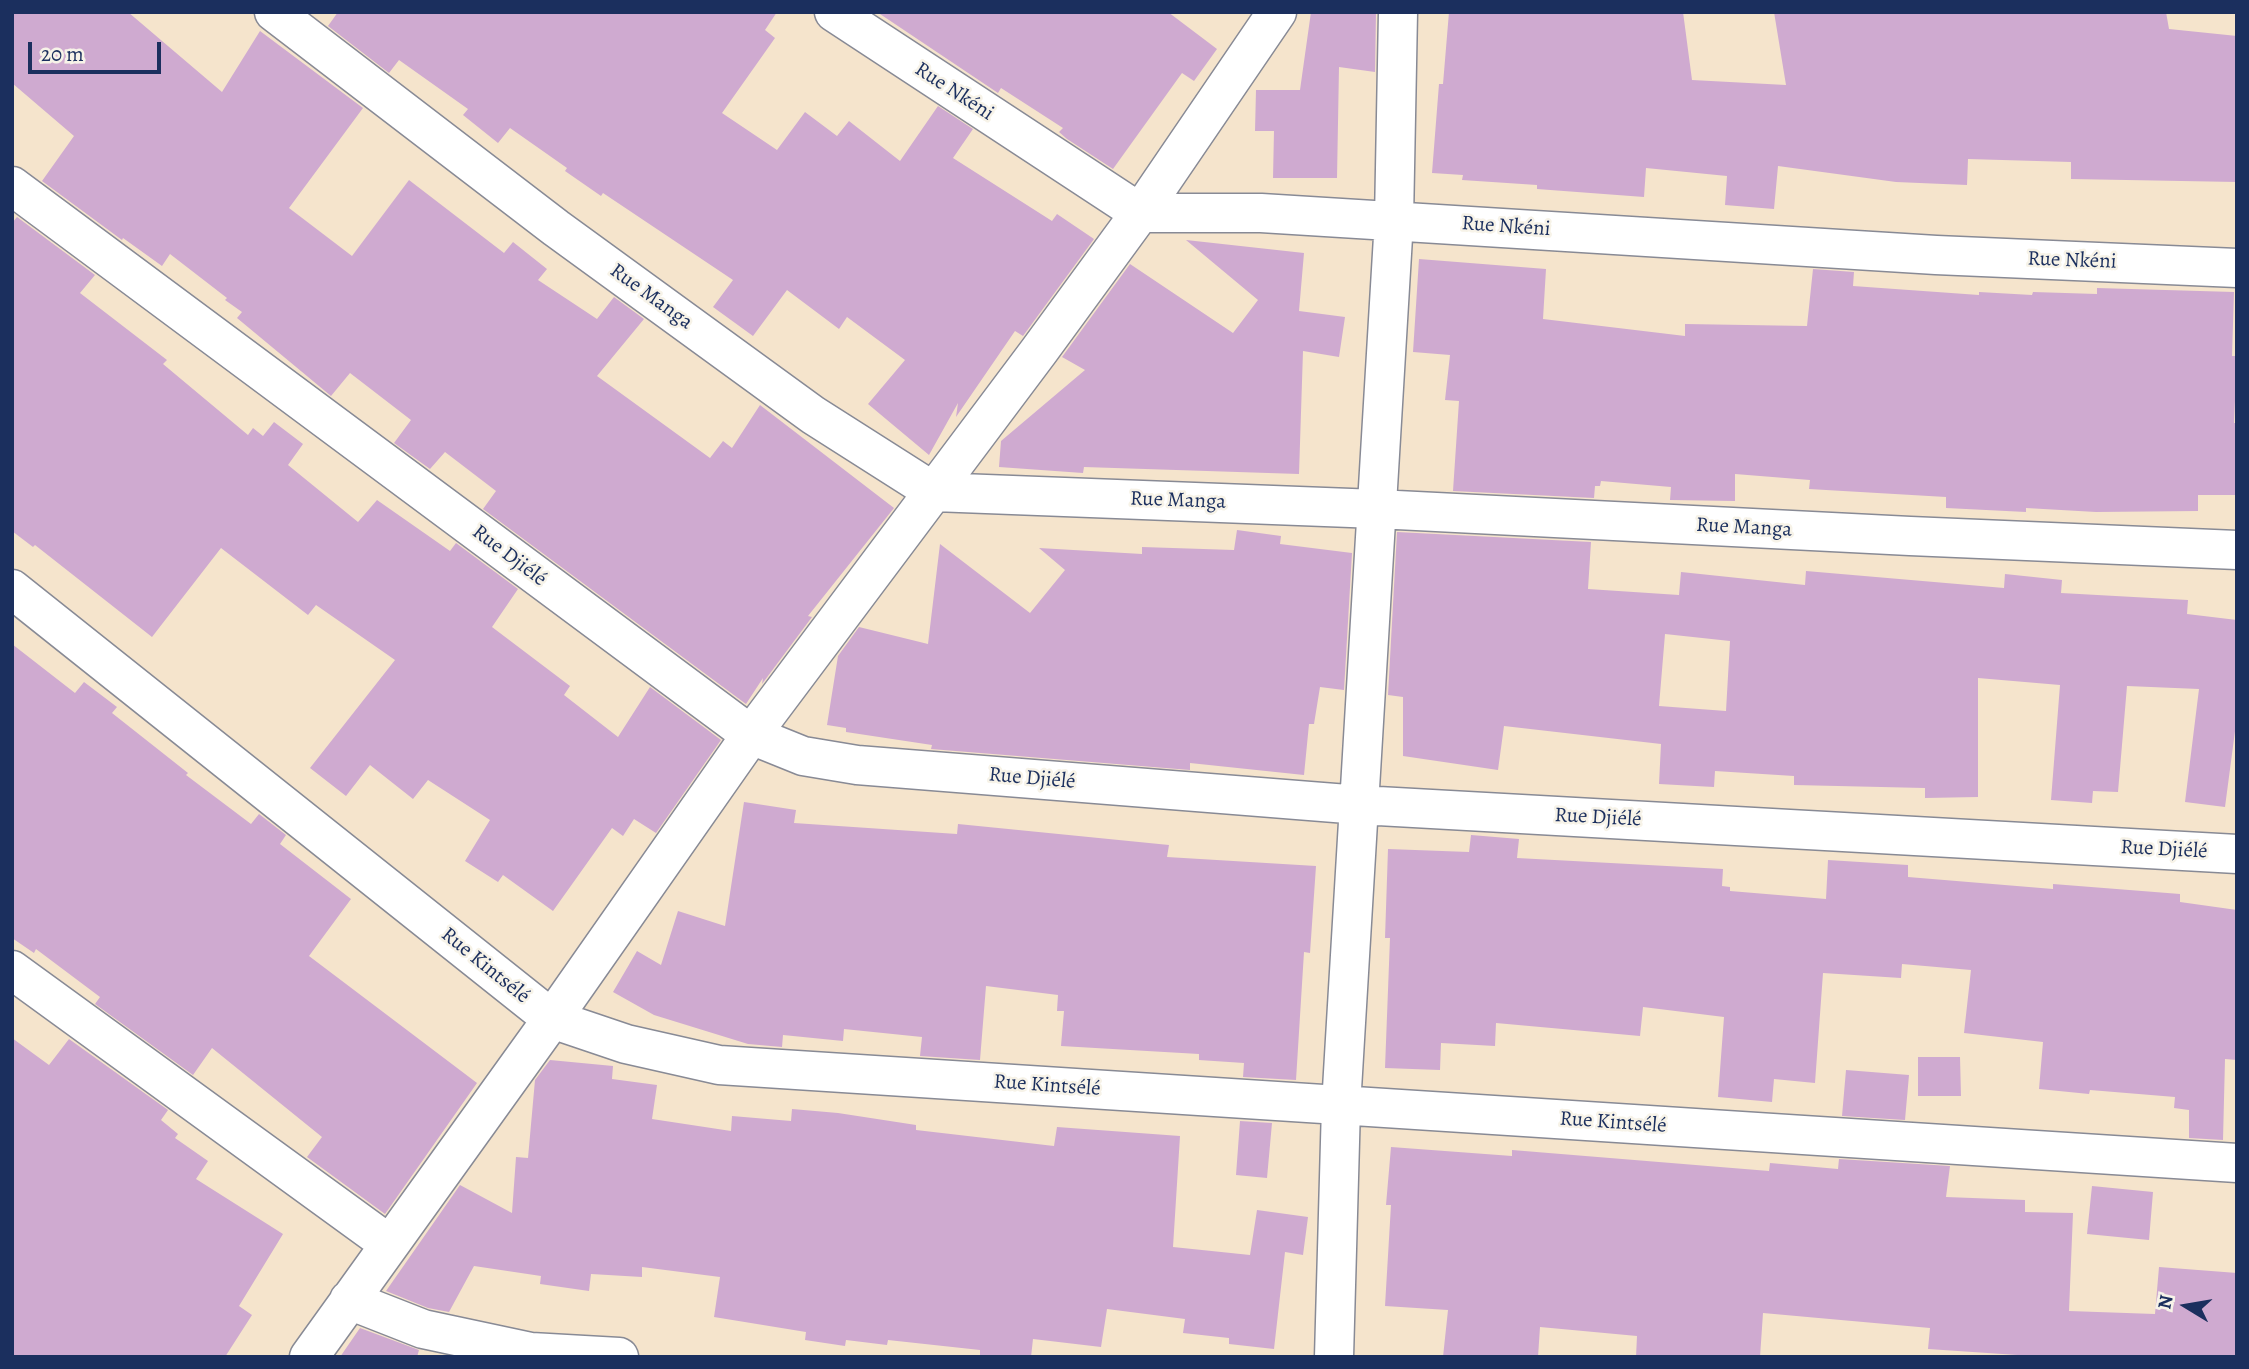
<!DOCTYPE html>
<html>
<head>
<meta charset="utf-8">
<style>
  body { margin:0 }
  #map { position:relative; width:2249px; height:1369px; overflow:hidden; background:#f5e4cc; font-family:Alegreya,serif }
  canvas { display:block }
  .frame { position:absolute; inset:0; border:14px solid #1b2f5e; pointer-events:none }
  .north { position:absolute; left:2151px; top:1271px; width:70px; height:70px; -webkit-text-stroke:5px #f7f3e8; paint-order:stroke; rotate:281deg; font-size:19px; font-weight:700; line-height:28px; text-align:center; color:#1b2f5e }
  .north::after { content:''; display:block; margin:auto; width:24px; height:32px; background:#1b2f5e; clip-path:polygon(50% 0,100% 100%,50% 72%,0 100%) }
  .scale { position:absolute; left:28px; top:42px; width:133px; height:32px; box-sizing:border-box; border:4px solid #1b2f5e; border-top:0; padding-left:9px; font-size:21px; line-height:24px; white-space:nowrap; color:#1b2f5e; -webkit-text-stroke:5px #f7f3e8; paint-order:stroke }
</style>
</head>
<body>
<div id="map">
<canvas width="2249" height="1369"></canvas>
<div class="frame"></div>
<div class="north">N</div>
<div class="scale">20 m</div>
</div>
<script>
const ctx = document.querySelector('canvas').getContext('2d');
ctx.lineJoin = 'round';
function fillPath(path, color) {
  ctx.fillStyle = color;
  ctx.fill(path, 'evenodd');
}
function poly(rows) {
  const path = new Path2D();
  for (const r of rows) {
    path.moveTo(r[0], r[1]);
    for (let i = 2; i < r.length; i += 2) path.lineTo(r[i], r[i + 1]);
  }
  return path;
}
function strokePath(path, color, width, dash) {
  ctx.strokeStyle = color;
  ctx.lineWidth = width;
  ctx.lineCap = dash ? 'butt' : 'round';
  ctx.setLineDash(dash || []);
  ctx.stroke(path);
}
function write(font, color, halo, rows, align = 'center') {
  ctx.font = font + ' Alegreya,serif';
  ctx.lineWidth = 5;
  ctx.setLineDash([]);
  ctx.textBaseline = 'middle';
  ctx.strokeStyle = halo;
  ctx.fillStyle = color;
  for (const [text, x, y, turn = 0] of rows) {
    ctx.save();
    ctx.translate(x, y);
    ctx.rotate((+turn || 0) * Math.PI / 180);
    ctx.textAlign = isNaN(turn) ? turn : align;
    if (halo) ctx.strokeText(text, 0, 0);
    ctx.fillText(text, 0, 0);
    ctx.restore();
  }
}
const building = poly([
  [12,12,128,12,222,92,260,31,363,108,289,208,352,256,409,180,504,253,513,242,547,269,538,280,597,319,614,297,644,319,597,376,710,458,723,441,732,448,760,405,894,508,808,616,812,617,762,684,763,678,746,704,483,509,496,491,445,452,430,469,394,443,411,420,350,373,331,396,237,318,242,312,225,300,227,298,170,254,162,266,123,238,122,240,42,181,74,136,12,83],
  [338,12,777,12,765,30,775,38,722,113,777,150,805,112,837,136,849,121,900,161,938,106,973,129,953,158,1052,221,1057,214,1094,239,1023,336,1015,331,956,417,958,403,929,455,868,404,905,360,847,317,839,329,787,290,753,336,713,307,733,280,603,193,601,196,565,171,567,168,510,128,498,143,463,115,468,109,399,60,389,73,328,26],
  [877,12,1168,12,1217,49,1194,81,1182,73,1113,169,1067,139,1059,132,1063,128,1001,88,998,93],
  [1311,12,1376,12,1375,72,1339,67,1337,178,1273,178,1274,131,1255,131,1256,90,1300,90],
  [1449,12,1683,12,1692,80,1786,85,1774,12,2166,12,2169,29,2237,36,2237,182,2071,179,2071,162,1968,159,1967,185,1896,182,1778,166,1774,209,1725,205,1727,176,1646,168,1644,197,1537,189,1537,185,1462,180,1463,175,1432,173,1439,84,1443,84],
  [17,217,95,275,80,293,167,360,163,364,248,435,253,428,263,436,274,422,303,444,288,465,358,522,377,500,450,551,456,543,518,589,492,627,570,686,564,695,618,737,650,687,721,740,656,833,634,819,623,836,612,828,553,911,503,875,498,882,465,861,490,820,428,780,413,799,370,765,346,796,310,768,395,660,316,605,308,615,221,548,152,637,35,545,33,547,12,531,12,223],
  [1186,240,1304,253,1299,311,1345,317,1339,357,1303,351,1299,474,1084,467,1083,473,999,467,1001,441,1085,370,1062,357,1130,264,1233,333,1258,300],
  [1419,259,1546,269,1543,319,1685,336,1685,324,1807,326,1813,269,1854,272,1853,286,1979,295,1979,292,2032,295,2033,292,2097,294,2097,288,2234,292,2232,356,2237,356,2234,423,2237,423,2237,495,2198,495,2198,511,2096,512,2026,508,2026,512,1946,508,1946,497,1809,489,1810,480,1735,474,1735,501,1670,500,1671,487,1601,481,1600,486,1595,486,1594,498,1453,491,1459,401,1445,400,1450,355,1413,352],
  [1237,530,1281,536,1280,544,1352,553,1344,690,1320,687,1314,724,1309,724,1304,775,1190,763,1190,770,931,749,932,745,846,732,846,728,827,725,838,656,859,627,928,644,940,544,1030,613,1065,570,1039,548,1142,554,1142,547,1234,550],
  [1397,532,1591,542,1588,589,1679,595,1681,572,1805,585,1806,571,2004,588,2005,574,2062,580,2061,593,2188,600,2187,614,2237,620,2237,716,2225,807,2185,802,2199,689,2127,686,2118,792,2093,791,2092,803,2051,800,2060,685,1978,678,1978,797,1925,798,1925,788,1794,785,1794,776,1715,771,1714,787,1659,784,1661,744,1504,726,1498,770,1403,756,1403,697,1388,695],
  [1665,634,1730,641,1726,711,1659,706],
  [12,644,75,693,84,682,117,707,112,713,188,773,186,775,251,824,259,814,286,835,280,844,351,899,309,956,477,1083,385,1214,307,1157,322,1137,212,1048,193,1075,95,1004,100,997,36,949,34,953,12,938],
  [744,802,796,810,794,823,957,834,958,824,1169,845,1167,857,1316,866,1310,953,1304,952,1296,1080,1243,1077,1244,1063,1199,1060,1199,1054,1061,1046,1064,1011,1057,1011,1058,995,986,986,980,1060,920,1056,922,1037,844,1029,843,1041,783,1035,782,1047,748,1044,654,1015,613,992,637,951,661,965,678,911,725,926],
  [1471,835,1519,839,1517,858,1723,869,1722,886,1730,887,1730,891,1826,899,1828,860,1908,865,1908,877,2053,889,2053,884,2180,894,2180,902,2237,910,2237,1060,2225,1059,2223,1140,2189,1138,2189,1110,2174,1108,2175,1097,2090,1090,2089,1094,2039,1089,2043,1042,1964,1033,1971,970,1902,964,1901,978,1823,973,1815,1083,1774,1079,1772,1102,1718,1097,1724,1017,1643,1007,1640,1036,1496,1023,1495,1046,1441,1043,1440,1070,1385,1068,1390,938,1385,938,1388,849,1469,852],
  [12,1038,49,1065,69,1039,168,1110,161,1120,178,1134,175,1138,208,1161,196,1179,283,1234,239,1306,252,1315,225,1357,12,1357],
  [1918,1057,1960,1057,1961,1096,1918,1096],
  [550,1060,613,1066,612,1079,657,1085,652,1119,731,1131,732,1116,791,1121,792,1109,838,1113,916,1125,916,1130,1054,1146,1057,1127,1180,1136,1173,1247,1250,1255,1257,1210,1308,1217,1303,1255,1285,1252,1274,1349,1229,1344,1229,1338,1183,1333,1185,1319,1107,1309,1101,1347,1033,1339,1031,1357,980,1357,980,1350,888,1340,887,1345,846,1340,845,1346,805,1340,806,1332,714,1317,720,1277,642,1267,642,1277,591,1274,589,1291,540,1284,541,1276,474,1266,449,1312,428,1308,386,1291,460,1185,512,1213,516,1157,528,1158,535,1080],
  [1846,1070,1909,1075,1905,1120,1842,1116],
  [1240,1121,1272,1123,1267,1178,1236,1175],
  [1391,1147,1512,1156,1512,1150,1769,1171,1770,1163,1838,1169,1839,1159,1950,1166,1946,1197,2025,1200,2025,1212,2073,1213,2069,1311,2155,1314,2159,1267,2237,1273,2237,1357,2047,1357,1928,1349,1930,1328,1763,1313,1760,1357,1636,1357,1637,1336,1540,1327,1538,1357,1443,1357,1448,1310,1385,1306,1391,1205,1386,1205],
  [2092,1186,2153,1192,2149,1240,2087,1234],
  [360,1328,419,1350,417,1357,340,1357]
]);
const minor = poly([
  [274,12,556,228,813,415,934,492,1377,509,1910,536,2237,550],
  [834,12,1140,213,1261,213,1936,255,2237,268],
  [12,186,751,735,803,756,857,765,1360,805,2237,854],
  [12,589,552,1019,626,1044,719,1065,2237,1163],
  [12,970,389,1244],
  [349,1300,423,1329,531,1352,619,1357],
  [309,1357,552,1019,751,735,1039,351,1140,213,1277,12],
  [1334,1357,1341,1106,1394,220,1398,12]
]);
const streetNames = [
  ["Rue Nkéni",954,92,33],
  ["Rue Nkéni",1506,227,4],
  ["Rue Nkéni",2072,261,2],
  ["Rue Manga",651,297,36],
  ["Rue Manga",1178,501,2],
  ["Rue Manga",1744,528,3],
  ["Rue Djiélé",509,556,37],
  ["Rue Djiélé",1032,779,5],
  ["Rue Djiélé",1598,818,3],
  ["Rue Djiélé",2164,850,3],
  ["Rue Kintsélé",485,966,39],
  ["Rue Kintsélé",1047,1086,4],
  ["Rue Kintsélé",1613,1123,4]
];
fillPath(building, '#cfaad0');
strokePath(minor, '#888a95', 41);
strokePath(minor, '#fff', 38);
write('21px', '#1b2f5e', '#f7f3e8', streetNames);
</script>
</body>
</html>
